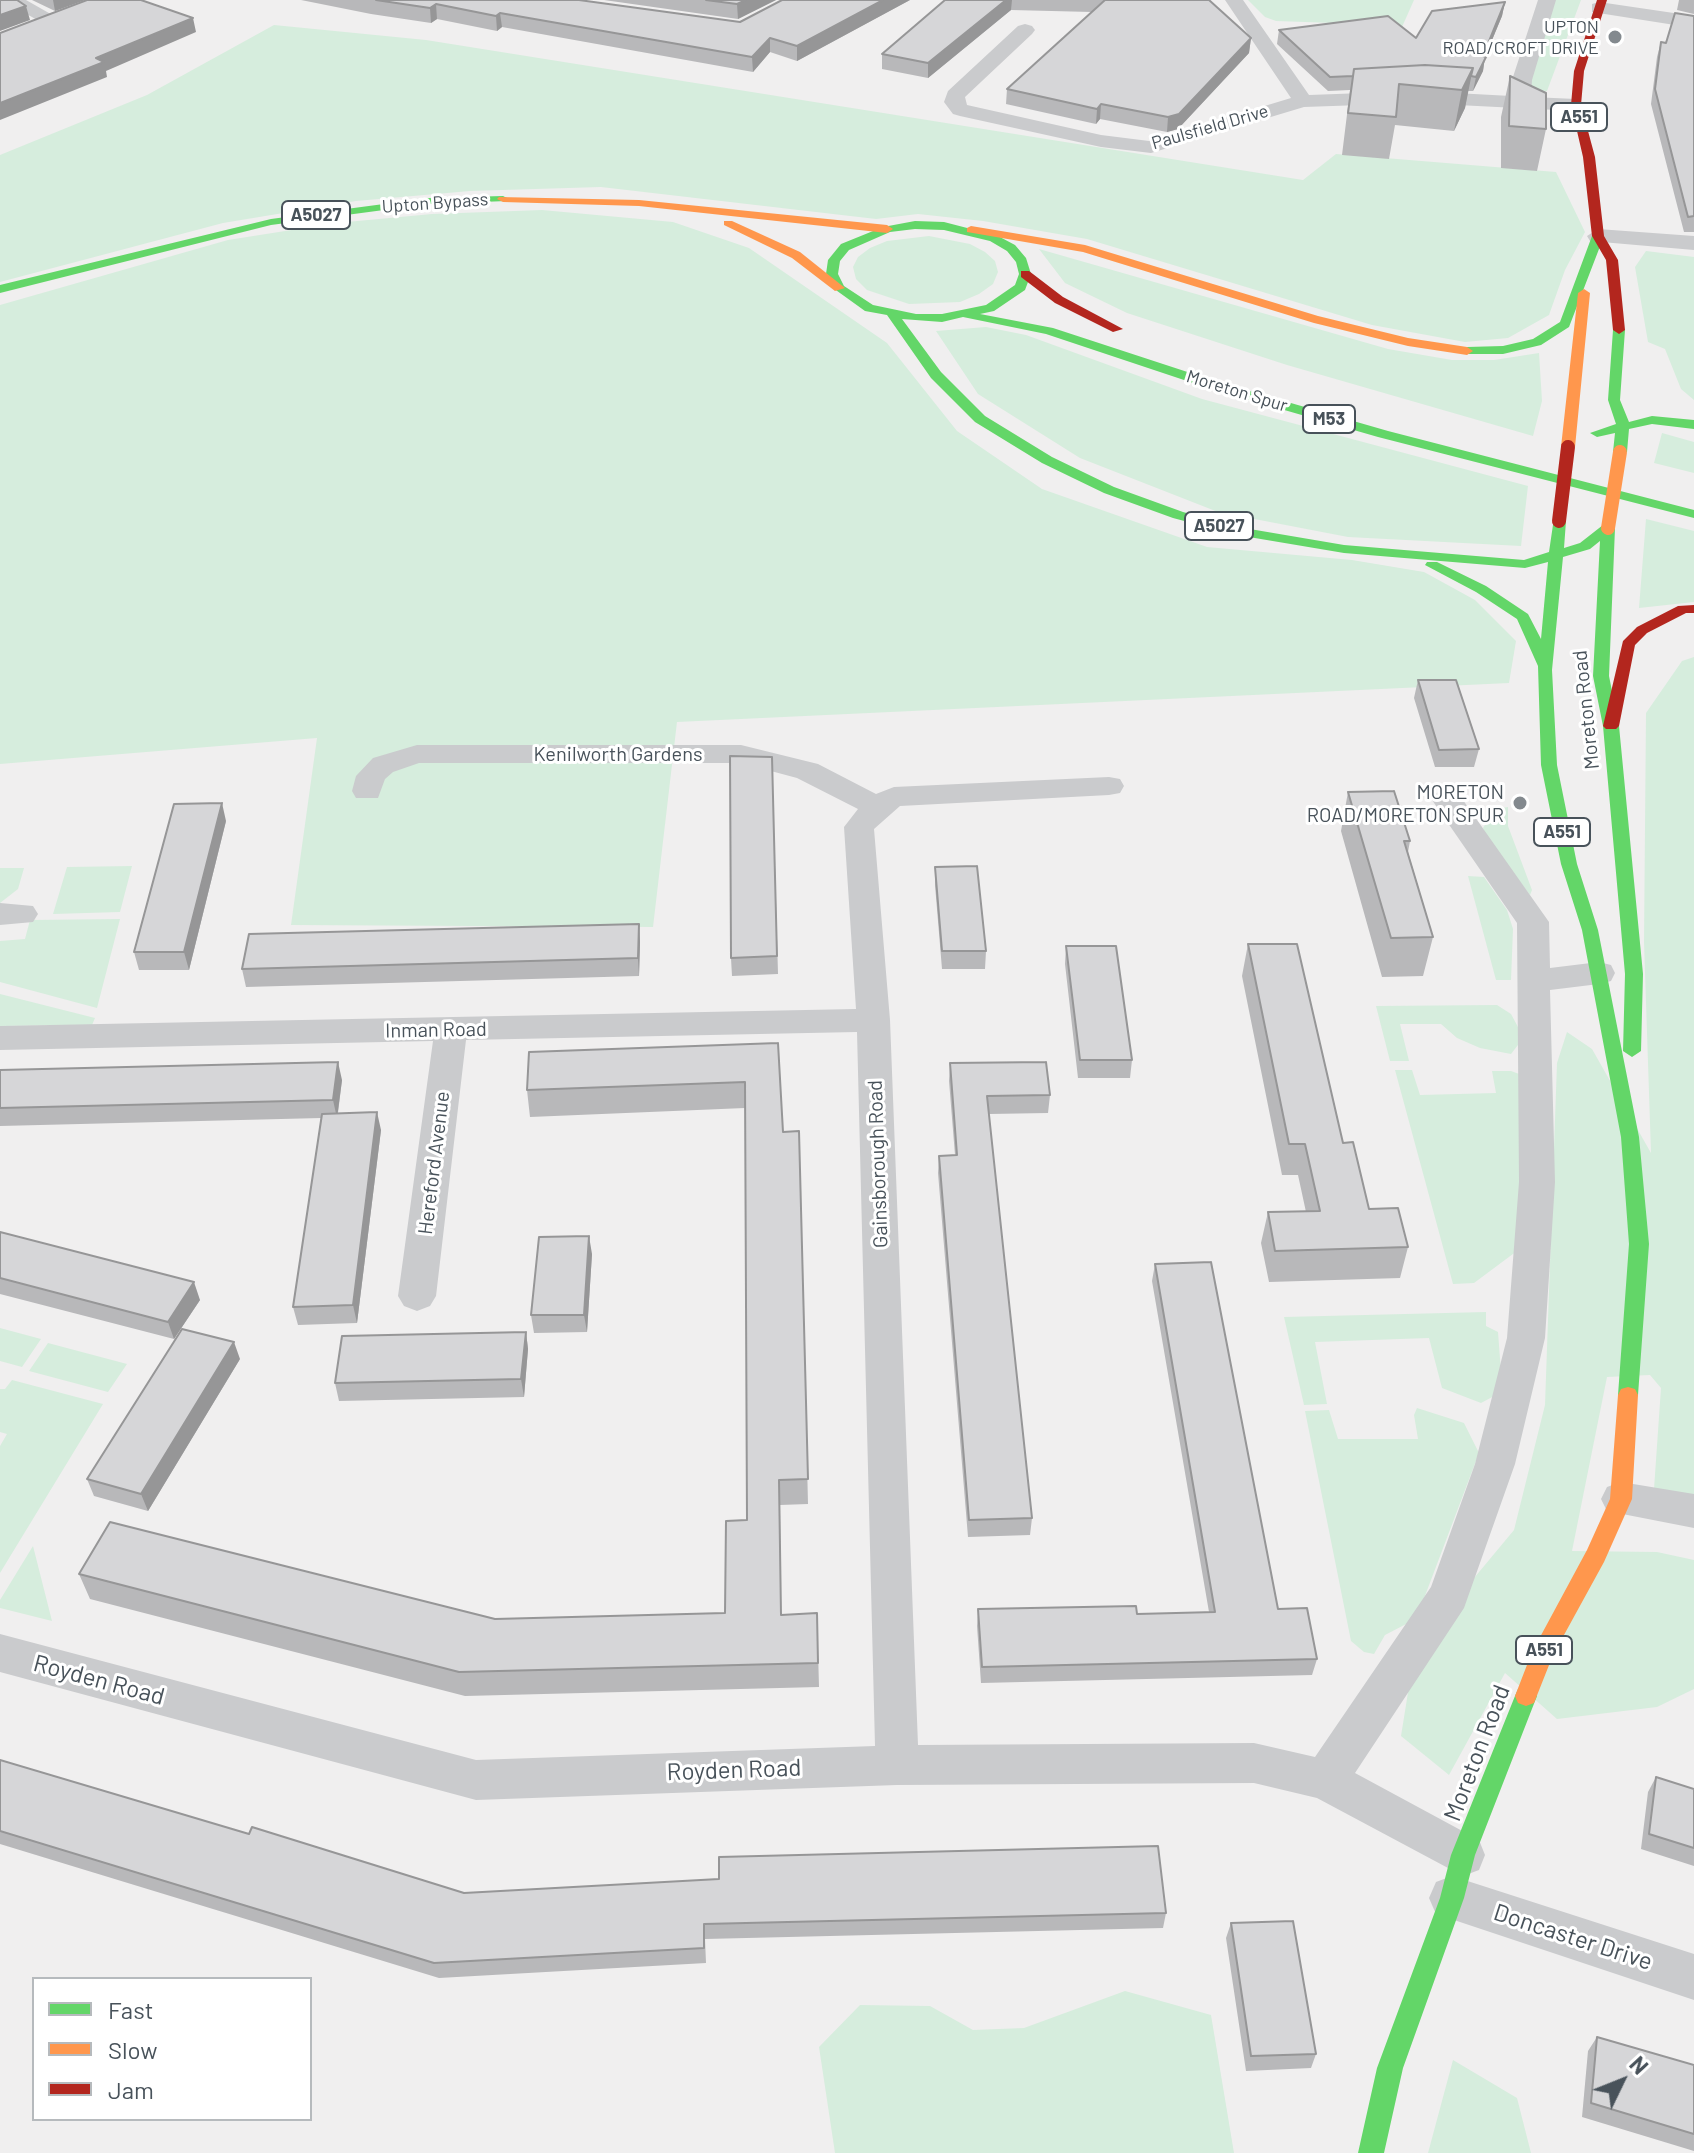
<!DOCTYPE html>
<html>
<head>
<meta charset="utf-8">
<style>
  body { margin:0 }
  #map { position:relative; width:1694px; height:2153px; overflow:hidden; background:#f0efef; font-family:Barlow,sans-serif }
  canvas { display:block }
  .legend { position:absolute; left:32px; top:1977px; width:280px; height:144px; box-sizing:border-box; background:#fff; border:2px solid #b6babd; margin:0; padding:10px 14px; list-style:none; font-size:24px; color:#48525a }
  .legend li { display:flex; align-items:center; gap:16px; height:40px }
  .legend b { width:40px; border:2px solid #b6babd }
  .north { position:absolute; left:1582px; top:2041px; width:80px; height:80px; -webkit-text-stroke:6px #fff; paint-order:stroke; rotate:47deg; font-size:22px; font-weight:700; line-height:32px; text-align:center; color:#48525a }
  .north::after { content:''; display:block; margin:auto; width:28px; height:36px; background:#48525a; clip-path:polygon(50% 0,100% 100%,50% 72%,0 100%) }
</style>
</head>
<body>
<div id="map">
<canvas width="1694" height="2153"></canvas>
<ul class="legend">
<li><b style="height:10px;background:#63d668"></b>Fast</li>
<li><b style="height:10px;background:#ff974d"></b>Slow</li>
<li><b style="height:10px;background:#b3261e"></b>Jam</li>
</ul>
<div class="north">N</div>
</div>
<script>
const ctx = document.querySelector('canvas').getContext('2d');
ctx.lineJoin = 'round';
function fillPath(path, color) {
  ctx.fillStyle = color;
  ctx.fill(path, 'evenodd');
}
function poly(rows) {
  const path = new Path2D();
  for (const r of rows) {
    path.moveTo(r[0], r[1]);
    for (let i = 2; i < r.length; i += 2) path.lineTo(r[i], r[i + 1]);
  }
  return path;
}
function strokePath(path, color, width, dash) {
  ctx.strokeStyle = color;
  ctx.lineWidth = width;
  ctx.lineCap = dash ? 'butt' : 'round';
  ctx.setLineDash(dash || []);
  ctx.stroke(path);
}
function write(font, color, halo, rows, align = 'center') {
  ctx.font = font + ' Barlow,sans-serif';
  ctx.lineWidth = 6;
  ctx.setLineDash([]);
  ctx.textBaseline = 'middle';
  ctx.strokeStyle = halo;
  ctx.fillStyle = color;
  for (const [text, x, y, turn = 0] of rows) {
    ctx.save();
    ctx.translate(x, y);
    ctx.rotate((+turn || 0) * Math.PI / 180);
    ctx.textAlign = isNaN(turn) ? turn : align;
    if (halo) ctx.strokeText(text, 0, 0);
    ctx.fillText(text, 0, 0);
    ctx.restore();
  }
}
const green = poly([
  [1248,0,1414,0,1402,27,1389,18,1334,23,1276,21,1265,17],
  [1554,0,1581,0,1547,91,1538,92,1528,88],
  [274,25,426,40,1303,180,1336,154,1556,172,1585,232,1565,270,1549,315,1508,338,1465,342,1372,325,1087,239,983,221,918,214,876,219,601,187,470,191,356,201,223,223,0,282,0,155,147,95],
  [542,210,673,222,749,248,887,343,957,431,1042,489,1207,547,1352,560,1424,572,1475,600,1516,641,1509,683,677,722,653,927,291,925,317,738,0,764,0,305,228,240,336,223,432,214],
  [929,236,970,244,985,252,995,261,998,272,993,284,979,294,960,302,909,304,867,290,856,279,853,267,858,257,870,248,887,241],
  [1039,249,1388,349,1452,360,1494,360,1539,353,1542,401,1533,436,1287,365,1127,313,1065,283],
  [1646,251,1694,257,1694,400,1681,389,1665,349,1648,342,1635,267],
  [986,327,1026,335,1202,399,1528,486,1521,546,1348,537,1218,512,1080,458,978,394,936,331],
  [1662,433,1694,442,1694,473,1654,463],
  [1646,519,1694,531,1694,602,1639,608],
  [1694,657,1694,1497,1654,1489,1661,1388,1650,1375,1607,1377,1572,1551,1657,1552,1694,1560,1694,1689,1657,1707,1557,1719,1505,1673,1449,1775,1401,1736,1415,1649,1514,1530,1545,1405,1557,1063,1567,1032,1592,1049,1651,1153,1644,942,1646,713,1682,661],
  [1508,807,1508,826,1532,890,1530,895,1487,839,1483,828,1495,809],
  [132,866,120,912,53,914,67,867],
  [0,868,24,868,18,889,0,903],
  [1468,876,1484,877,1507,910,1513,929,1511,980,1496,980],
  [120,919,97,1008,0,982,0,941,25,939,30,920],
  [0,994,95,1018,92,1025,0,1026],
  [1497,1005,1511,1014,1518,1027,1521,1041,1511,1054,1480,1048,1457,1038,1441,1024,1400,1024,1409,1061,1390,1061,1376,1006],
  [1395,1070,1412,1070,1420,1095,1496,1093,1492,1071,1511,1071,1522,1075,1521,1248,1474,1283,1453,1284],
  [1486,1312,1486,1326,1498,1332,1501,1372,1496,1395,1481,1403,1442,1388,1429,1338,1315,1342,1327,1404,1304,1405,1284,1317],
  [0,1328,41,1339,22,1367,0,1361],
  [48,1343,127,1364,108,1392,29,1371],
  [12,1380,103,1404,0,1573,0,1446,7,1434,0,1432,0,1389,5,1389],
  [1417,1408,1464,1423,1479,1453,1420,1609,1412,1621,1385,1635,1374,1654,1364,1652,1351,1641,1305,1411,1329,1410,1338,1439,1418,1439,1414,1415],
  [33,1546,52,1621,0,1608,0,1600],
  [1125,1991,1211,2015,1234,2153,835,2153,819,2047,860,2005,930,2006,973,2030,1024,2028],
  [1453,2060,1517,2098,1531,2153,1428,2153]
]);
const street = poly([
  [2,0,26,0,63,21,60,25,46,25,2,0],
  [1225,0,1243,0,1309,95,1418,91,1511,96,1512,80,1538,0,1556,0,1532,80,1531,97,1576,99,1586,105,1576,111,1418,103,1304,107,1151,153,1101,147,960,116,953,114,944,102,948,91,1018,26,1025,24,1032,26,1035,30,1032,34,965,97,967,105,1101,135,1149,141,1291,98,1225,0],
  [1599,2,1694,16,1694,28,1592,12,1592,4,1599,2],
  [1598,229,1694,236,1694,250,1590,241,1587,236,1598,229],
  [417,745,741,745,818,764,876,794,894,787,1109,777,1120,779,1124,786,1120,793,1109,795,900,806,874,829,890,1020,918,1745,1254,1743,1315,1757,1431,1587,1475,1464,1507,1338,1519,1182,1517,923,1432,800,1436,793,1447,790,1458,793,1549,922,1550,968,1599,962,1611,965,1615,973,1611,981,1599,984,1550,990,1555,1182,1545,1338,1515,1464,1464,1608,1355,1773,1479,1840,1485,1855,1479,1870,1463,1876,1317,1798,1254,1783,897,1785,476,1800,0,1672,0,1634,476,1760,875,1746,857,1032,466,1040,436,1296,430,1306,417,1311,404,1306,398,1296,433,1041,0,1050,0,1026,856,1009,844,827,858,809,797,778,741,763,419,763,393,772,385,779,378,798,356,798,352,791,356,776,373,758,417,745],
  [0,903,33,906,38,914,33,922,0,925,0,903],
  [1621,1482,1694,1494,1694,1528,1607,1511,1601,1499,1607,1487,1621,1482],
  [1452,1876,1694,1954,1694,2000,1436,1914,1429,1898,1436,1882,1452,1876]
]);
const fast = poly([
  [503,196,509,199,507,201,429,204,271,225,0,293,0,285,271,219,429,198,503,196],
  [915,221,944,222,998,236,1015,245,1026,258,1031,274,1025,290,994,311,980,314,1053,328,1218,382,1388,431,1694,510,1694,518,1378,437,1208,388,1046,334,963,317,942,322,902,319,941,372,985,416,1052,457,1114,487,1183,512,1238,527,1344,545,1524,560,1549,552,1554,518,1564,518,1566,521,1564,548,1580,543,1603,525,1613,525,1615,528,1609,676,1619,726,1643,974,1641,1051,1632,1057,1623,1051,1625,974,1603,726,1593,676,1600,541,1590,549,1563,557,1552,670,1557,765,1577,864,1598,930,1639,1137,1649,1244,1638,1395,1635,1401,1628,1403,1621,1401,1618,1395,1629,1244,1621,1137,1582,930,1561,864,1541,765,1538,666,1517,619,1476,592,1425,565,1427,562,1437,562,1486,586,1528,614,1541,639,1548,562,1525,568,1344,553,1237,535,1173,518,1104,493,1042,463,975,422,931,378,887,315,865,311,833,288,826,274,828,260,841,244,883,227,915,221],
  [915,229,944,230,990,241,1007,251,1016,262,1019,274,1015,285,986,305,942,314,916,314,873,305,844,286,838,274,840,261,849,250,890,232,915,229],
  [1598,232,1604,236,1569,327,1541,345,1503,354,1463,354,1463,348,1467,347,1503,346,1533,339,1560,322,1592,236,1598,232],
  [1619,326,1625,330,1620,400,1629,422,1652,416,1694,420,1694,429,1652,424,1629,429,1627,452,1620,456,1613,452,1615,433,1597,437,1590,433,1616,424,1608,400,1613,330,1619,326],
  [1526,1686,1534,1689,1537,1696,1475,1855,1464,1898,1403,2068,1384,2153,1358,2153,1377,2068,1440,1898,1451,1855,1515,1696,1518,1689,1526,1686]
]);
const slow = poly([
  [499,197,639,200,887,225,893,229,887,233,639,206,503,202,497,199,499,197],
  [724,221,732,221,800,252,845,288,835,291,792,258,724,225,724,221],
  [971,226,1085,245,1318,316,1408,338,1467,347,1473,351,1467,355,1408,346,1314,323,1083,252,967,232,967,228,971,226],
  [1584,289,1590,293,1575,447,1568,451,1561,447,1578,293,1584,289],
  [1628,1387,1635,1389,1638,1395,1632,1499,1604,1562,1553,1655,1534,1703,1526,1706,1518,1703,1515,1696,1532,1652,1587,1550,1610,1499,1618,1395,1621,1389,1628,1387]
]);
const jam = poly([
  [1597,0,1607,0,1584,71,1581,105,1595,157,1604,236,1618,260,1625,330,1619,334,1613,330,1606,260,1592,236,1583,157,1571,105,1574,71,1597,0],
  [1021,271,1029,271,1063,297,1123,329,1113,332,1055,303,1021,277,1021,271],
  [1694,605,1694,613,1686,613,1647,633,1635,645,1619,726,1616,729,1606,729,1603,726,1623,641,1637,627,1678,606,1694,605]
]);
const slowBridge = poly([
  [1608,528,1620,452]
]);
const jamBridge = poly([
  [1559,521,1568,447]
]);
const wall = poly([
  [32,0,85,0,55,11],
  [301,0,579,0,740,22,910,0,797,61,770,52,753,72,502,27,497,31,437,19,431,23,371,14],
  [604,0,776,0,738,19],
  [945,0,1209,0,1251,38,1249,53,1178,129,1167,132,1100,119,1096,124,1006,104,1007,89,1092,12,1011,10,928,78,882,69,882,54],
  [1679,0,1694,0,1694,14,1677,10],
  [1505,2,1502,16,1485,57,1483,71,1473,91,1468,91,1465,108,1454,131,1395,125,1389,159,1342,155,1350,90,1328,91,1277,44,1279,30,1416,38],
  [1694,16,1694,232,1684,232,1651,104,1657,57,1661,42,1666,43],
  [1510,76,1546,129,1537,171,1501,168,1501,117],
  [1418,680,1479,749,1474,767,1435,767,1414,698],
  [772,757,778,974,732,976,731,958],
  [1348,792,1410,841,1408,852,1433,937,1423,976,1382,977,1341,831],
  [226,821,189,970,139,970,134,952],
  [935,867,986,951,985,969,942,969,935,885],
  [639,924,640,942,639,976,246,987,242,969],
  [1248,944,1343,1143,1369,1209,1408,1247,1400,1278,1269,1282,1261,1243,1268,1212,1306,1212,1298,1175,1282,1175,1242,976],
  [1066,946,1132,1060,1130,1078,1078,1078,1065,964],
  [778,1043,783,1132,799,1131,808,1504,780,1505,781,1615,817,1613,819,1687,465,1696,90,1599,79,1574,495,1619,725,1613,747,1520,745,1108,530,1117,527,1090],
  [950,1063,1050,1095,1048,1113,989,1114,1032,1518,1030,1535,968,1537,938,1173,939,1156,955,1155,949,1081],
  [0,1070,342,1080,338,1113,381,1130,357,1323,298,1325,293,1307,321,1118,0,1126],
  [0,1232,200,1300,174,1339,0,1294],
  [592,1254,587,1332,534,1333,531,1315],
  [1155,1264,1278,1609,1317,1659,1312,1675,981,1683,977,1626,978,1609,1137,1614,1209,1612,1152,1281],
  [526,1332,528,1349,524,1397,339,1401,335,1383],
  [240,1359,148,1511,94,1496,87,1479],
  [0,1760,249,1834,464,1893,1166,1913,1163,1928,705,1939,706,1963,439,1978,0,1844],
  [1656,1777,1694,1789,1694,1866,1641,1849,1648,1792],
  [1231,1923,1316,2054,1311,2068,1246,2071,1226,1938],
  [1597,2037,1694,2065,1694,2151,1582,2117,1588,2051]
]);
const shadedWall = poly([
  [53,0,85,0,55,11],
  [746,0,776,0,738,19,737,4],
  [883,0,910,0,797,61,797,46],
  [1006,0,1012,0,1011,10,928,78,928,63],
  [1505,2,1502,16,1485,57,1483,71,1473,91,1476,77,1483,56],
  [436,4,437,19,431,23,430,8],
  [26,6,30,20,0,31,0,15],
  [500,13,502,27,497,31,496,16],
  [193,18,196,32,106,71,107,77,0,120,0,103,96,58],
  [770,38,770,52,753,72,752,57],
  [1251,38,1249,53,1178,129,1167,132,1168,117],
  [1473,68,1465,108,1454,131,1462,90],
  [1101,104,1100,119,1096,124,1097,109],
  [222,803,226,821,189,970,184,952],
  [639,924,640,942,639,976,638,958],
  [338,1062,342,1080,337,1118,333,1100],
  [377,1112,381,1130,357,1323,353,1305],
  [589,1236,592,1254,587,1332,584,1315],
  [194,1282,200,1300,174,1339,168,1322],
  [526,1332,528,1349,524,1397,521,1379],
  [234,1342,240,1359,148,1511,141,1494]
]);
const building = poly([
  [0,0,17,0,26,6,0,15,0,0],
  [87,0,141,0,193,18,96,58,104,62,0,103,0,33,87,0],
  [376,0,579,0,740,22,782,0,883,0,797,46,770,38,752,57,500,13,496,16,436,4,430,8,376,0],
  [706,0,746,0,737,4,706,0],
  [945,0,1006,0,928,63,882,54,945,0],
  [1105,0,1209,0,1251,38,1179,114,1168,117,1101,104,1097,109,1007,89,1105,0],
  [1505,2,1483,56,1486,57,1476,77,1471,76,1473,68,1425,65,1354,69,1353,76,1330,77,1279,30,1388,16,1416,38,1432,11,1505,2],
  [1675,13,1694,16,1694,216,1688,217,1655,89,1661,42,1666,43,1675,13],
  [1425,65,1473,68,1462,90,1399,84,1396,117,1348,113,1354,69,1425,65],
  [1510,76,1546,93,1546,129,1509,126,1510,76],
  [1418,680,1456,680,1479,749,1439,750,1418,680],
  [730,756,772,757,777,956,731,958,730,756],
  [1394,791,1410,841,1404,841,1433,937,1391,938,1348,792,1394,791],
  [222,803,184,952,134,952,174,804,222,803],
  [977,866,986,951,942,951,935,867,977,866],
  [639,924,638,958,242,969,249,934,639,924],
  [1248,944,1297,944,1343,1143,1353,1142,1369,1209,1398,1208,1408,1247,1275,1251,1268,1212,1320,1211,1305,1144,1289,1144,1248,944],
  [1066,946,1116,946,1132,1060,1080,1060,1066,946],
  [778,1043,783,1132,799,1131,808,1479,779,1480,781,1615,817,1613,818,1663,459,1672,79,1574,110,1522,495,1619,725,1613,726,1521,747,1520,745,1082,527,1090,529,1052,778,1043],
  [338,1062,333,1100,0,1108,0,1070,338,1062],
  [1046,1062,1050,1095,987,1096,1032,1518,969,1520,939,1156,957,1155,950,1063,1046,1062],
  [377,1112,353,1305,293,1307,322,1114,377,1112],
  [0,1232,194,1282,168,1322,0,1278,0,1232],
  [589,1236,584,1315,531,1315,539,1237,589,1236],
  [1211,1262,1278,1609,1307,1608,1317,1659,982,1667,978,1609,1136,1606,1137,1614,1215,1612,1155,1264,1211,1262],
  [182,1329,234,1342,141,1494,87,1479,182,1329],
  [526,1332,521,1379,335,1383,342,1336,526,1332],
  [0,1760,249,1834,252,1827,464,1893,719,1879,719,1857,1158,1846,1166,1913,704,1924,704,1948,434,1963,0,1831,0,1760],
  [1656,1777,1694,1789,1694,1848,1649,1834,1656,1777],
  [1293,1921,1316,2054,1251,2056,1231,1923,1293,1921],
  [1597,2037,1694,2065,1694,2134,1591,2103,1597,2037]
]);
const markers = [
  [1615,37,8,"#83898e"],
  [1520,803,8,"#83898e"]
];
const farPoinames = [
  ["UPTON",1599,27],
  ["ROAD/CROFT DRIVE",1599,48]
];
const shields = [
  [1579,117,56],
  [316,215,68],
  [1329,419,52],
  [1219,526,68],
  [1562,832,56],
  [1544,1650,56]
];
const shieldNames = [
  ["A551",1579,117],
  ["A5027",316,215],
  ["M53",1329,419],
  ["A5027",1219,526],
  ["A551",1562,832],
  ["A551",1544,1650]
];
const farStreetnames = [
  ["Paulsfield Drive",1210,127,-16],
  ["Upton Bypass",435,203,-4],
  ["Moreton Spur",1237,391,17]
];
const streetNames = [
  ["Moreton Road",1586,710,-96],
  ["Kenilworth Gardens",618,754],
  ["Inman Road",436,1030,-1],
  ["Hereford Avenue",434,1163,-83],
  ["Gainsborough Road",878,1164,-92]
];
const poiNames = [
  ["MORETON",1504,792],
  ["ROAD/MORETON SPUR",1504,815]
];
const nearStreetnames = [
  ["Royden Road",99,1680,15],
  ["Moreton Road",1477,1753,-69],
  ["Royden Road",734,1770,-2],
  ["Doncaster Drive",1573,1937,18]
];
fillPath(green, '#d6eddd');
fillPath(street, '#cacbcd');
fillPath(fast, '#63d668');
fillPath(slow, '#ff974d');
fillPath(jam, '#b3261e');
strokePath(slowBridge, '#ff974d', 14);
strokePath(jamBridge, '#b3261e', 14);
fillPath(wall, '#b8b8ba');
fillPath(shadedWall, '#969697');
fillPath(building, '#d6d6d8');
strokePath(building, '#969697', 2);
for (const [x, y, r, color] of markers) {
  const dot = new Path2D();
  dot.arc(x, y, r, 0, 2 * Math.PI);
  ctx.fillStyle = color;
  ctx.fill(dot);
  strokePath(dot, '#fff', 3);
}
write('18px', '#48525a', '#fff', farPoinames, 'right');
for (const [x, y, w] of shields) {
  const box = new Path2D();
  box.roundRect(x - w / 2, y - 14, w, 28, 6);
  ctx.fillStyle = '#fff';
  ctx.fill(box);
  strokePath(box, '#48525a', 2);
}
write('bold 18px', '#48525a', null, shieldNames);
write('18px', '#48525a', '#fff', farStreetnames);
write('20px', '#48525a', '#fff', streetNames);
write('20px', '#48525a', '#fff', poiNames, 'right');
write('24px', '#48525a', '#fff', nearStreetnames);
</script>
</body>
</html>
